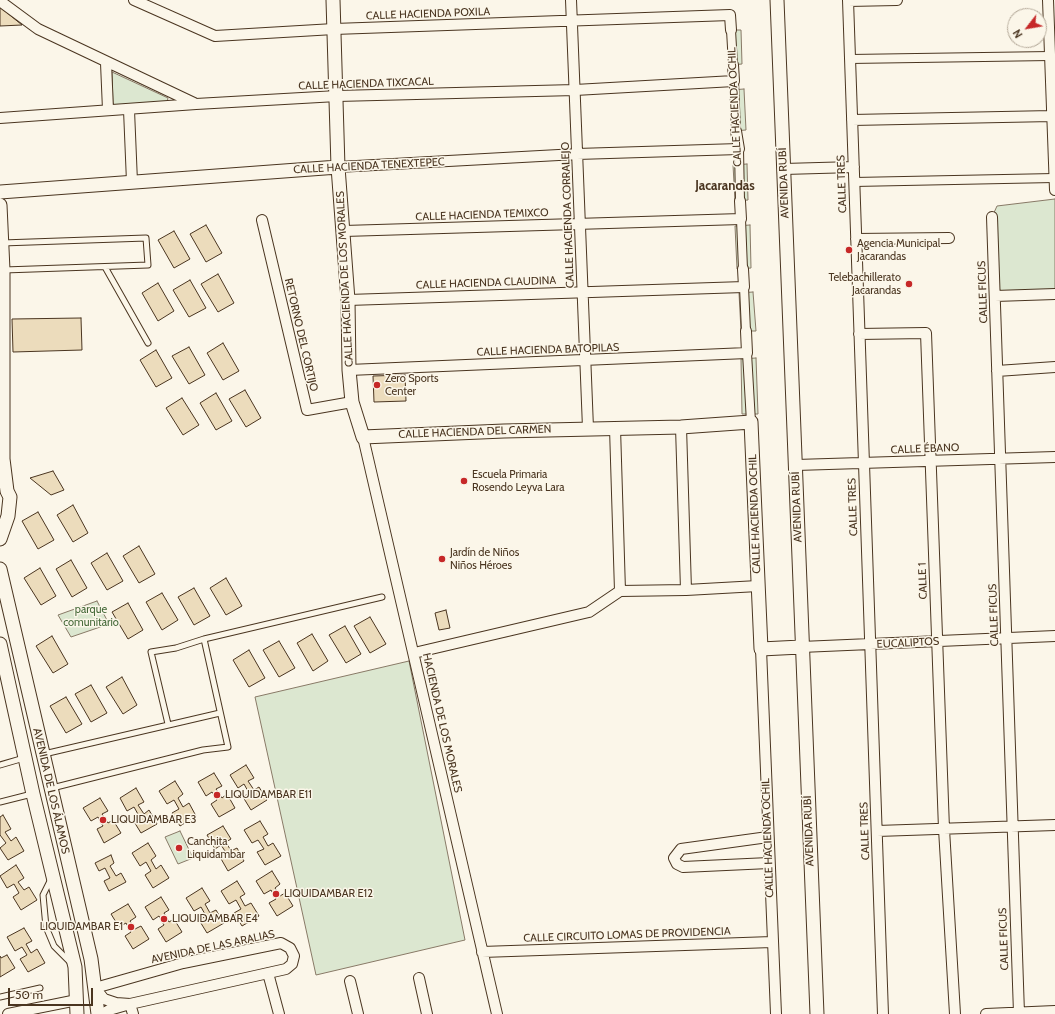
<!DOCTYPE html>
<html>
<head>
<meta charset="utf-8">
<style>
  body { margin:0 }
  #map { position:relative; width:1055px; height:1014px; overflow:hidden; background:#fbf6e9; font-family:Cabin,sans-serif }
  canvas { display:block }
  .north { position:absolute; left:1007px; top:8px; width:40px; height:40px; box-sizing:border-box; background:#fbf6e9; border:1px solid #b4a999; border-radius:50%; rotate:239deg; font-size:11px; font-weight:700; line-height:16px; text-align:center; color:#4a3520 }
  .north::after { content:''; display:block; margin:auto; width:14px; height:18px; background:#c62828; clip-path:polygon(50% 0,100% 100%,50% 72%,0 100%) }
  .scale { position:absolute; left:8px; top:988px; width:85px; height:18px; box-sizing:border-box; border:2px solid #4a3520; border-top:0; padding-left:5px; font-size:12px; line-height:14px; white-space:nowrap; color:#4a3520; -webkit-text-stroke:3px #fbf6e9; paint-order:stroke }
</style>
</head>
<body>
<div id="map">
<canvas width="1055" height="1014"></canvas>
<div class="north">N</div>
<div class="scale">50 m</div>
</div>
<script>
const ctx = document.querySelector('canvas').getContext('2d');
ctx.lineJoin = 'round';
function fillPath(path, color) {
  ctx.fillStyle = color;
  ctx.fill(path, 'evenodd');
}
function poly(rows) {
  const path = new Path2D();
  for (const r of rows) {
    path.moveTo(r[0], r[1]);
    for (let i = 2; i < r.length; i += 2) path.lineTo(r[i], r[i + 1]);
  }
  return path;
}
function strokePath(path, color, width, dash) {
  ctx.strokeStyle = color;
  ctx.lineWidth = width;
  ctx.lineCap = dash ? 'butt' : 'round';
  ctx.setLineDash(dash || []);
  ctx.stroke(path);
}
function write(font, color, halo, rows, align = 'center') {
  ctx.font = font + ' Cabin,sans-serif';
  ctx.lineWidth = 3;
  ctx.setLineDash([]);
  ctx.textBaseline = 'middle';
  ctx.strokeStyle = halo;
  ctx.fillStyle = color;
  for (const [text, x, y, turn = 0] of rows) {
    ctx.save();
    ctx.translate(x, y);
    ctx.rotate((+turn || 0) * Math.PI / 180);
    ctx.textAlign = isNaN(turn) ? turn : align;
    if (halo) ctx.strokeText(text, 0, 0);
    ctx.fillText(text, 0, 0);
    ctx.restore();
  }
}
const green = poly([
  [731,30,741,30,742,64,730,65,731,30],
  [112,72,168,98,167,102,113,105,112,72],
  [744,89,746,130,733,131,731,90,744,89],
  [747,164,748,200,735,201,733,165,747,164],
  [1055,199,1055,294,995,296,992,217,997,206,1055,199],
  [750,225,751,268,737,269,735,226,750,225],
  [753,292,756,331,741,331,739,293,753,292],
  [756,358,758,414,742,414,741,359,756,358],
  [97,601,109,624,71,637,58,615,97,601],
  [409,661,465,940,316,975,255,697,409,661],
  [180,831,193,858,178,864,165,837,180,831]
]);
const building = poly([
  [0,7,22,25,0,26,0,7],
  [206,225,222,253,206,262,190,234,206,225],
  [174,231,190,259,174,268,158,240,174,231],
  [218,274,234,303,218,312,201,284,218,274],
  [190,280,206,308,189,317,173,290,190,280],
  [158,283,174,311,158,321,142,293,158,283],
  [81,318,82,350,13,352,12,319,81,318],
  [223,343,239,371,223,380,207,353,223,343],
  [189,347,205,375,189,384,172,356,189,347],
  [156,350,172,378,156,387,140,360,156,350],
  [405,375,406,401,374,402,373,376,405,375],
  [245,390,261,418,246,427,229,399,245,390],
  [216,393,232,421,216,430,200,403,216,393],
  [182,398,199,425,183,435,166,408,182,398],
  [53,471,64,490,51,495,30,478,53,471],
  [73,505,88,533,73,542,57,515,73,505],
  [38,512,54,540,38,549,22,521,38,512],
  [139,546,155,574,139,583,123,556,139,546],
  [107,553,123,581,107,590,91,563,107,553],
  [71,560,87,588,72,597,56,569,71,560],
  [40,568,56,596,41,605,24,578,40,568],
  [226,578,242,606,226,615,210,588,226,578],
  [194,588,210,616,194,625,178,597,194,588],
  [162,593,178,620,162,630,146,602,162,593],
  [128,603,143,630,128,639,112,612,128,603],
  [446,610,450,628,439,630,435,613,446,610],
  [370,617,386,644,370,653,354,626,370,617],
  [345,626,361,654,346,663,329,635,345,626],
  [312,634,328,661,313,671,297,643,312,634],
  [52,636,68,664,53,673,36,646,52,636],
  [279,641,295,668,279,677,263,650,279,641],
  [249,650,265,678,249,687,233,660,249,650],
  [122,677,137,705,123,714,106,687,122,677],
  [91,685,107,713,91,722,75,694,91,685],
  [66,697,82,724,66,733,50,706,66,697],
  [246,765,254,778,248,781,254,790,259,787,267,800,251,810,243,797,249,793,244,784,238,788,230,775,246,765],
  [214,773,222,786,216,789,222,798,227,794,235,808,219,817,211,804,217,800,212,792,206,796,198,782,214,773],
  [175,781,183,794,178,798,183,807,189,803,196,816,180,826,172,813,179,809,174,800,167,804,159,791,175,781],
  [136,788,144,802,138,805,144,814,149,810,157,824,141,833,133,820,139,816,134,807,127,811,120,798,136,788],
  [100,798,108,811,102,814,108,823,113,820,121,833,104,843,97,829,103,826,98,817,91,821,83,808,100,798],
  [3,815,11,829,5,832,11,841,16,837,24,851,8,860,0,848,6,843,0,835,0,817,3,815],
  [260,821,268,834,263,837,268,846,273,843,281,856,265,865,257,852,264,849,258,840,252,843,244,830,260,821],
  [223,826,231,839,226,842,231,851,237,848,244,861,228,871,220,857,227,854,221,845,215,849,207,835,223,826],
  [148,843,156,856,151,860,156,869,161,865,169,878,153,888,145,875,151,871,146,862,140,866,132,853,148,843],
  [111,855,114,863,110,866,116,876,121,873,126,882,109,891,104,881,110,878,105,868,99,871,95,863,111,855],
  [16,865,24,878,18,882,24,890,29,887,37,900,21,910,13,897,19,893,14,884,7,888,0,876,16,865],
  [272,871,280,884,275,888,280,896,285,893,293,906,277,916,269,903,276,899,271,890,264,894,256,881,272,871],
  [237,881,245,894,240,897,245,906,251,903,259,916,242,926,234,913,241,909,236,900,229,904,221,891,237,881],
  [202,888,210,901,205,904,210,913,216,910,224,923,207,933,199,920,206,916,201,907,194,911,186,898,202,888],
  [161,897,169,910,164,913,169,922,174,919,182,932,166,942,158,929,164,925,159,916,153,920,145,907,161,897],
  [128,904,136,917,130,921,135,929,141,926,149,939,133,949,125,936,131,932,126,923,119,927,111,914,128,904],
  [24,928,32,941,26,944,31,953,37,949,45,963,28,972,20,959,27,955,22,947,15,951,7,937,24,928],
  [7,955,15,968,0,977,0,956,1,958,7,955]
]);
const service = poly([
  [2,243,146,238,148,265,4,270],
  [105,267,148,343],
  [168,724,151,652,176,648,204,639,382,597],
  [44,754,220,713],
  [0,765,24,758],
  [52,788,203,750,228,747,204,639],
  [0,802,32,794],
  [51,879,43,895,46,927,54,946,70,962],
  [0,997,40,988]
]);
const pedestrian = poly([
  [731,30,733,65],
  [850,59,1050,56],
  [734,81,736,131],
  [739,149,740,201],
  [854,182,1054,178],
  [741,219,743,269],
  [744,287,746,331],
  [747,353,751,422]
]);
const minor = poly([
  [134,0,215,36,334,29,730,15,731,30],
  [571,0,588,428],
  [848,0,883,1014],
  [1048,0,1055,190],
  [0,1,38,29,194,103],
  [848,1,897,0],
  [106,63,108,110],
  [129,110,132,182],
  [0,118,196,104,337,96,575,90,734,81,733,65],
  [852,120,1052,116],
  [338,167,577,154,739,149,736,131],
  [784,169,854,167],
  [992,217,1019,1013],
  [262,220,307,410,352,402],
  [344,231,741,219,740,201],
  [856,239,949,238],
  [995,296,1055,294],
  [348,300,744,287,743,269],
  [859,334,926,333,944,829,955,1014],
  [349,370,747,353,746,331],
  [997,371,1055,367],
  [681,427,686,590],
  [615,428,620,591],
  [363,437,497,1014],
  [796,465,1055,457],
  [620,591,686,590,758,586],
  [801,647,1055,636],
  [761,649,776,1014],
  [414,653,589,612,620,591],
  [877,831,1055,825],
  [768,837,681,849,674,858,677,864,683,867,769,863],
  [482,952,772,942],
  [268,973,279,1014],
  [419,978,427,1014],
  [350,981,358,1014],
  [8,1014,77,1000],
  [102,1014,109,1010,130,1004,286,969,292,964,294,956,290,948,281,943,183,963,95,988,104,999,116,1003,130,1004,133,1014],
  [986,1014,1055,1011]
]);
const tertiary = poly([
  [333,0,338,167,348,300,349,370,352,402,363,437,504,431,681,427,751,422,761,649,801,647],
  [777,0,817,1014],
  [0,192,338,167],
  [0,205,3,270,3,459,7,491,10,497,8,516,0,539],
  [0,569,91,959,98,1014],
  [0,644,33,794,75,967,77,1014]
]);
const markers = [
  [849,250,4,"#c62828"],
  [909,284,4,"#c62828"],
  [377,385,4,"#c62828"],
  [464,481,4,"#c62828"],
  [442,559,4,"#c62828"],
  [217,795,4,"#c62828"],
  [103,820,4,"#c62828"],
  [179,848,4,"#c62828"],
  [276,894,4,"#c62828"],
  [164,919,4,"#c62828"],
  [131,927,4,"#c62828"]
];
const streetNames = [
  ["CALLE HACIENDA POXILA",428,14,-2],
  ["CALLE HACIENDA TIXCACAL",366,84,-2],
  ["CALLE HACIENDA OCHIL",735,107,-93],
  ["CALLE HACIENDA TENEXTEPEC",369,166,-3],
  ["AVENIDA RUBÍ",784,183,-92],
  ["CALLE TRES",842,184,-92],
  ["CALLE HACIENDA TEMIXCO",482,215,-2],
  ["CALLE HACIENDA CORRALEJO",568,215,-92],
  ["CALLE HACIENDA DE LOS MORALES",345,279,-93],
  ["CALLE HACIENDA CLAUDINA",486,283,-2],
  ["CALLE FICUS",983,292,-92],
  ["RETORNO DEL CORTIJO",301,335,77],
  ["CALLE HACIENDA BATOPILAS",548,350,-2],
  ["CALLE HACIENDA DEL CARMEN",475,432,-2],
  ["CALLE ÉBANO",925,449,-2],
  ["AVENIDA RUBÍ",797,507,-92],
  ["CALLE TRES",853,507,-92],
  ["CALLE HACIENDA OCHIL",755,514,-92],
  ["CALLE 1",923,581,-92],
  ["CALLE FICUS",994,615,-92],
  ["EUCALIPTOS",908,643,-3],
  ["HACIENDA DE LOS MORALES",442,723,77],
  ["AVENIDA DE LOS ÁLAMOS",51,791,77],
  ["AVENIDA RUBÍ",809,831,-92],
  ["CALLE TRES",865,831,-92],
  ["CALLE HACIENDA OCHIL",768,838,-92],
  ["CALLE CIRCUITO LOMAS DE PROVIDENCIA",627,935,-2],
  ["CALLE FICUS",1004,939,-92],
  ["AVENIDA DE LAS ARALIAS",213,947,-12]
];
const poiNames = [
  ["Agencia Municipal",857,244],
  ["Jacarandas",857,257],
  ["Telebachillerato",901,278,"right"],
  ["Jacarandas",901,291,"right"],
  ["Zero Sports",385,379],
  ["Center",385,392],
  ["Escuela Primaria",472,475],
  ["Rosendo Leyva Lara",472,488],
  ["Jardín de Niños",450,553],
  ["Niños Héroes",450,566],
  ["LIQUIDAMBAR E11",225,795],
  ["LIQUIDAMBAR E3",111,820],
  ["Canchita",187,842],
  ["Liquidambar",187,855],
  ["LIQUIDAMBAR E12",284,894],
  ["LIQUIDAMBAR E4",172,919],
  ["LIQUIDAMBAR E1",123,927,"right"]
];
const parkNames = [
  ["parque",91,610],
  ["comunitario",91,623]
];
const quarterNames = [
  ["Jacarandas",725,186]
];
fillPath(green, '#dce7d0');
strokePath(green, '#887966', 1);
fillPath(building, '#ecdcbc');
strokePath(building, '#4a3520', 1);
strokePath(service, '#4a3520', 7);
strokePath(pedestrian, '#4a3520', 10);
strokePath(minor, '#4a3520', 12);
strokePath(tertiary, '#4a3520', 15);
strokePath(service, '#fbf6e9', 5);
strokePath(pedestrian, '#fbf6e9', 8);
strokePath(minor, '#fbf6e9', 10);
strokePath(tertiary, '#fbf6e9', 13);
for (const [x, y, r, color] of markers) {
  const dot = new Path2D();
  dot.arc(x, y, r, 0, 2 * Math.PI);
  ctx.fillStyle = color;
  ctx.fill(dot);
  strokePath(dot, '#fbf6e9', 1.5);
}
write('11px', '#4a3520', '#fbf6e9', streetNames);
write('11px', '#4a3520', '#fbf6e9', poiNames, 'left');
write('11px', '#436837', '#fbf6e9', parkNames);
write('bold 13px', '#4a3520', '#fbf6e9', quarterNames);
</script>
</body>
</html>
